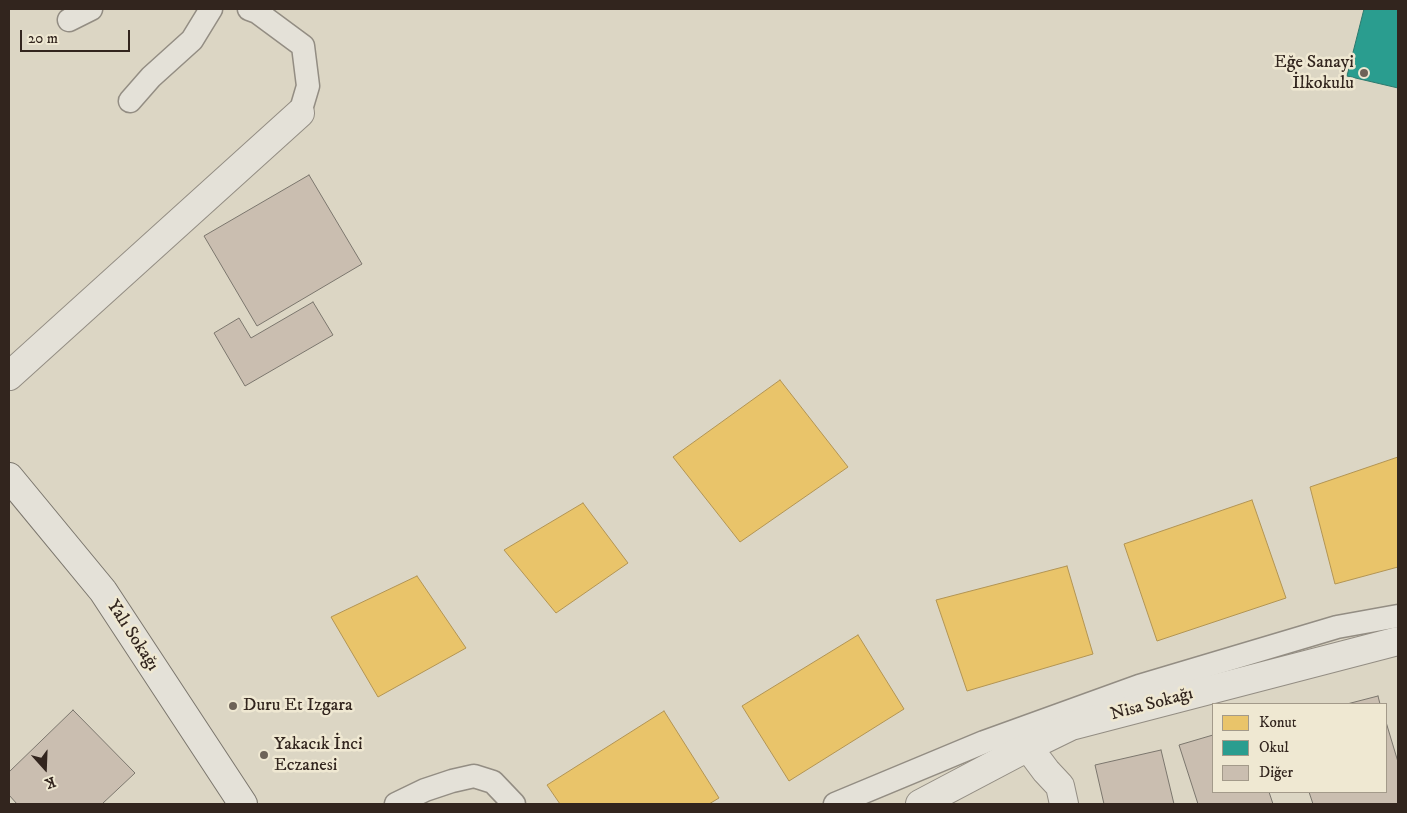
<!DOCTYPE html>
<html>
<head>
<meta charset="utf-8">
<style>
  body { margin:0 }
  #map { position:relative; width:1407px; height:813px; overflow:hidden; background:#dcd6c4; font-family:"IM FELL DW Pica",serif }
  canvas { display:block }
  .frame { position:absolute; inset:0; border:10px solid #32251e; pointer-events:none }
  .legend { position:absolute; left:1212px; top:703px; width:175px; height:90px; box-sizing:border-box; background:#efe8d2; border:1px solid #a39a8a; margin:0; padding:6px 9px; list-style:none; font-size:15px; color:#32251e }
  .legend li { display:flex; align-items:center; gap:10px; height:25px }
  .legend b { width:25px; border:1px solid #a39a8a }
  .north { position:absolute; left:20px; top:743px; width:50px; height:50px; -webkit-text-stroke:4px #efe8d2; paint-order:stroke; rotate:160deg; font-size:14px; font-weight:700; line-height:20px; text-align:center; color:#32251e }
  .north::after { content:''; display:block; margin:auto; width:18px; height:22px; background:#32251e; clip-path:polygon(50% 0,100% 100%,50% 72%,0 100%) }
  .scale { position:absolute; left:20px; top:30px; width:110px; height:22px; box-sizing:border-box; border:2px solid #32251e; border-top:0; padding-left:6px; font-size:15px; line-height:18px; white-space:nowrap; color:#32251e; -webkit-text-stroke:4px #efe8d2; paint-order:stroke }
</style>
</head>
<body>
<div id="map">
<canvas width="1407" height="813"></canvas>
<div class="frame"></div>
<ul class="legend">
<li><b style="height:14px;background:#e9c46a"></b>Konut</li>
<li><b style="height:14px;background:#2a9d8f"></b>Okul</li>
<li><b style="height:14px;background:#cabeb0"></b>Diğer</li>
</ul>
<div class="north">K</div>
<div class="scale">20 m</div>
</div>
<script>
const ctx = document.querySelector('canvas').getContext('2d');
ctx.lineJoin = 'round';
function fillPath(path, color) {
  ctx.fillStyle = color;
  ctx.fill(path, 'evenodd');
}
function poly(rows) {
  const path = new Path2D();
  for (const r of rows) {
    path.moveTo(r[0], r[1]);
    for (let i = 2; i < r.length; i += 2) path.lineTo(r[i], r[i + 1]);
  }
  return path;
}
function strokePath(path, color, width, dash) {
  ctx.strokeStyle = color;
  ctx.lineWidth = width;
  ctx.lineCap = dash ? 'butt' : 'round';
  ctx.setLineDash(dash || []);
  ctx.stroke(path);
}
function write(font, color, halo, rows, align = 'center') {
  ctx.font = font + ' "IM FELL DW Pica",serif';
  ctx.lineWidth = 5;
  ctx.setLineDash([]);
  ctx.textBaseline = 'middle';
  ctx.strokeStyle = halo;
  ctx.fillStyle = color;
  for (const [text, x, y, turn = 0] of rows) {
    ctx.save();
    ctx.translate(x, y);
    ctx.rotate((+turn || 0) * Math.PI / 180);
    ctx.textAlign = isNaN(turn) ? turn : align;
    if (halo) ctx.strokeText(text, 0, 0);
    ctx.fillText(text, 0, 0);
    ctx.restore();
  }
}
const homes = poly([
  [780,380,848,467,740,542,673,457,780,380],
  [1398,457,1398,567,1335,584,1310,487,1398,457],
  [1252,500,1286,598,1157,641,1124,544,1252,500],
  [583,503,628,563,556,613,504,550,583,503],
  [1067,566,1093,654,967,691,936,600,1067,566],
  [417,576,466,648,378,697,331,617,417,576],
  [858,635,904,709,789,781,742,706,858,635],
  [664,711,719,798,709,804,560,804,547,785,664,711]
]);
const schools = poly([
  [1364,9,1398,9,1398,88,1347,76,1364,9]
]);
const building = poly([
  [309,175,362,264,257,326,204,236,309,175],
  [313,302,333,335,245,386,214,333,239,318,251,338,313,302],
  [1378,696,1380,704,1347,704,1378,696],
  [73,710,135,773,102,804,17,804,9,795,9,772,73,710],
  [1386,722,1398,762,1398,804,1313,804,1309,792,1386,792,1386,722],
  [1213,735,1213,792,1269,792,1273,804,1198,804,1179,745,1213,735],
  [1161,750,1174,804,1104,804,1095,765,1161,750]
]);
const lane = poly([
  [249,9,257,12,303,46,308,86,300,113],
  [69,20,91,9],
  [130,101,151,77,192,40,211,9],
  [396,804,425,790,452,781,474,776,493,782,514,804],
  [835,804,984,742,1139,686,1337,627,1398,616]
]);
const street = poly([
  [9,376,300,113],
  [1028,747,1046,771,1060,786,1064,804],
  [920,804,1028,747,1071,726,1398,641]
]);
const secondary = poly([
  [9,477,103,591,243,804]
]);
const markers = [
  [1364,73,5,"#6e6358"],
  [233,706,5,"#6e6358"],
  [264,755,5,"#6e6358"]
];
const poiNames = [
  ["Eğe Sanayi",1354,63,"right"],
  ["İlkokulu",1354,84,"right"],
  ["Duru Et Izgara",243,706],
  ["Yakacık İnci",274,745],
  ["Eczanesi",274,766]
];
const streetNames = [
  ["Yalı Sokağı",132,636,57],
  ["Nisa Sokağı",1152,705,-15]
];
fillPath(homes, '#e9c46a');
strokePath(homes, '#b29453', 1);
fillPath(schools, '#2a9d8f');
strokePath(schools, '#2c796d', 1);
fillPath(building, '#cabeb0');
strokePath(building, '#7b766d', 1);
strokePath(lane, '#938d83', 25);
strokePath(street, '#938d83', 30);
strokePath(secondary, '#7b766d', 30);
strokePath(lane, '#e4e1d8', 22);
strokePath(street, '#e4e1d8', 28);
strokePath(secondary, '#e4e1d8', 28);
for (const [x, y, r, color] of markers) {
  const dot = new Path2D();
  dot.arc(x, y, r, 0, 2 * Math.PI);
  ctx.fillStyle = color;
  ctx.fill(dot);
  strokePath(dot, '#efe8d2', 2);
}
write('18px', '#32251e', '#efe8d2', poiNames, 'left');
write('18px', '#32251e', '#efe8d2', streetNames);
</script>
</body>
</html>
